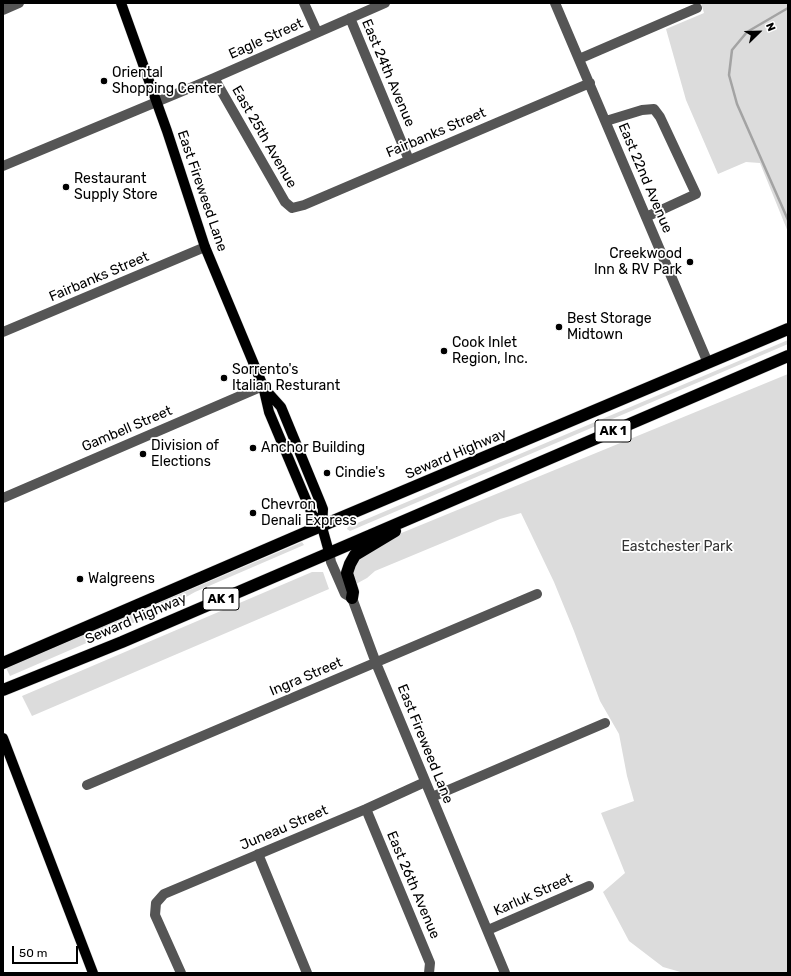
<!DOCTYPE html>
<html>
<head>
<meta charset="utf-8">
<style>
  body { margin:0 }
  #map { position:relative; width:791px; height:976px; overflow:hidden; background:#fff; font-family:Rubik,sans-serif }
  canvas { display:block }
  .frame { position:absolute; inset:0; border:4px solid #000; pointer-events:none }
  .north { position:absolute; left:739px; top:12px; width:40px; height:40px; -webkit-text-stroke:3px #fff; paint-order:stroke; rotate:67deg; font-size:11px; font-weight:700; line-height:16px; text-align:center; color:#000 }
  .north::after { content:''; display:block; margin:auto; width:14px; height:18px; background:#000; clip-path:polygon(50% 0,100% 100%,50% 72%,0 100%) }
  .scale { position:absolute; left:12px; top:946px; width:66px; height:18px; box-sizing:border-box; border:2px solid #000; border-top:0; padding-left:5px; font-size:12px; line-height:14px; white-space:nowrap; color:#000; -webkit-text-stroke:3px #fff; paint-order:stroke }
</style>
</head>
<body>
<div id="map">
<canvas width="791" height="976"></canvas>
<div class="frame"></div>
<div class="north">N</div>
<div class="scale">50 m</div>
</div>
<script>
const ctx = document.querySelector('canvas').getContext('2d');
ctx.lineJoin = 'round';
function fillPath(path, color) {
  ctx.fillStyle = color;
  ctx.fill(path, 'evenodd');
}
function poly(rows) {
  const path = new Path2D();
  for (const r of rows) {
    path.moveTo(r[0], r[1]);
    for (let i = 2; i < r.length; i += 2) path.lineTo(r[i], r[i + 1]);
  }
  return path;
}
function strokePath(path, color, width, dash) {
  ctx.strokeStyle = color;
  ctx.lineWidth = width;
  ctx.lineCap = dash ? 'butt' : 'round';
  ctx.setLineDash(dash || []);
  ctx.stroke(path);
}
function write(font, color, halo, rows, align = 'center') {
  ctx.font = font + ' Rubik,sans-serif';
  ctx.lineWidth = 3.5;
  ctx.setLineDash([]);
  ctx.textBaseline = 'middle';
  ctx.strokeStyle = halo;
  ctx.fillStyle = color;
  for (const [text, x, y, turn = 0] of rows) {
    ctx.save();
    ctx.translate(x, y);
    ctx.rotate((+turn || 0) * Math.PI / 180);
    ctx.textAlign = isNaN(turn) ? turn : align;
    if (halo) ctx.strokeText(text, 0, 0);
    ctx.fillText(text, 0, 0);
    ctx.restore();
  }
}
const green = poly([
  [701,3,788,3,788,232,760,163,746,162,718,174,686,100,666,29,704,13],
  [788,340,788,344,350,531,347,529,348,527],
  [788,374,788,973,684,973,663,967,629,941,603,892,625,873,601,813,634,801,627,776,619,734,600,701,574,631,554,582,521,513,500,519,375,571,367,578,356,584,353,576,353,566,359,558,382,541],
  [302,542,304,545,195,592,163,610,10,676,6,668],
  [312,572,323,572,329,589,32,716,22,696]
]);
const stream = poly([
  [788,8,747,32,732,50,729,75,737,104,788,220]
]);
const minor = poly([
  [304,3,317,32],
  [555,3,708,363],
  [3,10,19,3],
  [350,18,409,160],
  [579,59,697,8],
  [214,78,285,202,292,208,304,205,590,83],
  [606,121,642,110,654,109,660,117,696,194,646,217],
  [3,166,214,78,385,3],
  [3,332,205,247],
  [3,498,263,386],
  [329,552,331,562,345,594,352,598,376,663,505,973],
  [87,785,537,594],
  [432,797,605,723],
  [366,809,430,963,429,973],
  [258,854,307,973],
  [488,930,589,886],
  [181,973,155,915,156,903,164,894,366,809,425,782]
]);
const major = poly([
  [121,3,167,131,205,247,263,386,269,412,312,514,322,527],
  [264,388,281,407,321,504,323,509,322,527,329,552],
  [3,738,93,973]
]);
const highway = poly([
  [352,598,353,592,347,573,350,564,355,555,395,531],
  [3,663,307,532,788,329],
  [3,690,122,642,788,356]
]);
const markers = [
  [104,81,4,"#000"],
  [66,187,4,"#000"],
  [690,262,4,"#000"],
  [559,327,4,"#000"],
  [444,351,4,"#000"],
  [224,378,4,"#000"],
  [253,448,4,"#000"],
  [143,454,4,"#000"],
  [327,473,4,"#000"],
  [253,513,4,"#000"],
  [80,579,4,"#000"]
];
const shields = [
  [613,431,36],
  [221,599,36]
];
const shieldNames = [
  ["AK 1",613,431],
  ["AK 1",221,599]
];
const streetNames = [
  ["Eagle Street",266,39,-24],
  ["East 24th Avenue",388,73,67],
  ["Fairbanks Street",436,133,-23],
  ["East 25th Avenue",264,137,60],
  ["East 22nd Avenue",645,178,67],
  ["East Fireweed Lane",202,191,71],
  ["Fairbanks Street",99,277,-23],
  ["Gambell Street",127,429,-23],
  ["Seward Highway",456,454,-23],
  ["Seward Highway",136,619,-23],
  ["Ingra Street",306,677,-23],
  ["East Fireweed Lane",425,744,68],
  ["Juneau Street",284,828,-23],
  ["East 26th Avenue",413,885,67],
  ["Karluk Street",533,895,-24]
];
const poiNames = [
  ["Oriental",112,73],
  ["Shopping Center",112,89],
  ["Restaurant",74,179],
  ["Supply Store",74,195],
  ["Creekwood",682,254,"right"],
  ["Inn & RV Park",682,270,"right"],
  ["Best Storage",567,319],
  ["Midtown",567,335],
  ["Cook Inlet",452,343],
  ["Region, Inc.",452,359],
  ["Sorrento's",232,370],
  ["Italian Resturant",232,386],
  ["Division of",151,446],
  ["Elections",151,462],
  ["Anchor Building",261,448],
  ["Cindie's",335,473],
  ["Chevron",261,505],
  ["Denali Express",261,521],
  ["Walgreens",88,579]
];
const parkNames = [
  ["Eastchester Park",677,547]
];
fillPath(green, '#dcdcdc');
strokePath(stream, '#a3a3a3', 2.5);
strokePath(major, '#dbdbdb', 11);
strokePath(highway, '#dbdbdb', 13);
strokePath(minor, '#555', 10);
strokePath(major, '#000', 10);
strokePath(highway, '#000', 12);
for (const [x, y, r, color] of markers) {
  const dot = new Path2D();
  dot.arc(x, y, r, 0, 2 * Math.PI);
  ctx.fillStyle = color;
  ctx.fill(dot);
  strokePath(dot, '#fff', 1.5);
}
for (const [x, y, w] of shields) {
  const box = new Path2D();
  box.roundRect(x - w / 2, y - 11, w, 22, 3);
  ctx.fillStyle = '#fff';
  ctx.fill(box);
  strokePath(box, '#000', 1);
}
write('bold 13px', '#000', null, shieldNames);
write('14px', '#000', '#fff', streetNames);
write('14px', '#000', '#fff', poiNames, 'left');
write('14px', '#333', '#fff', parkNames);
</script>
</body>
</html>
